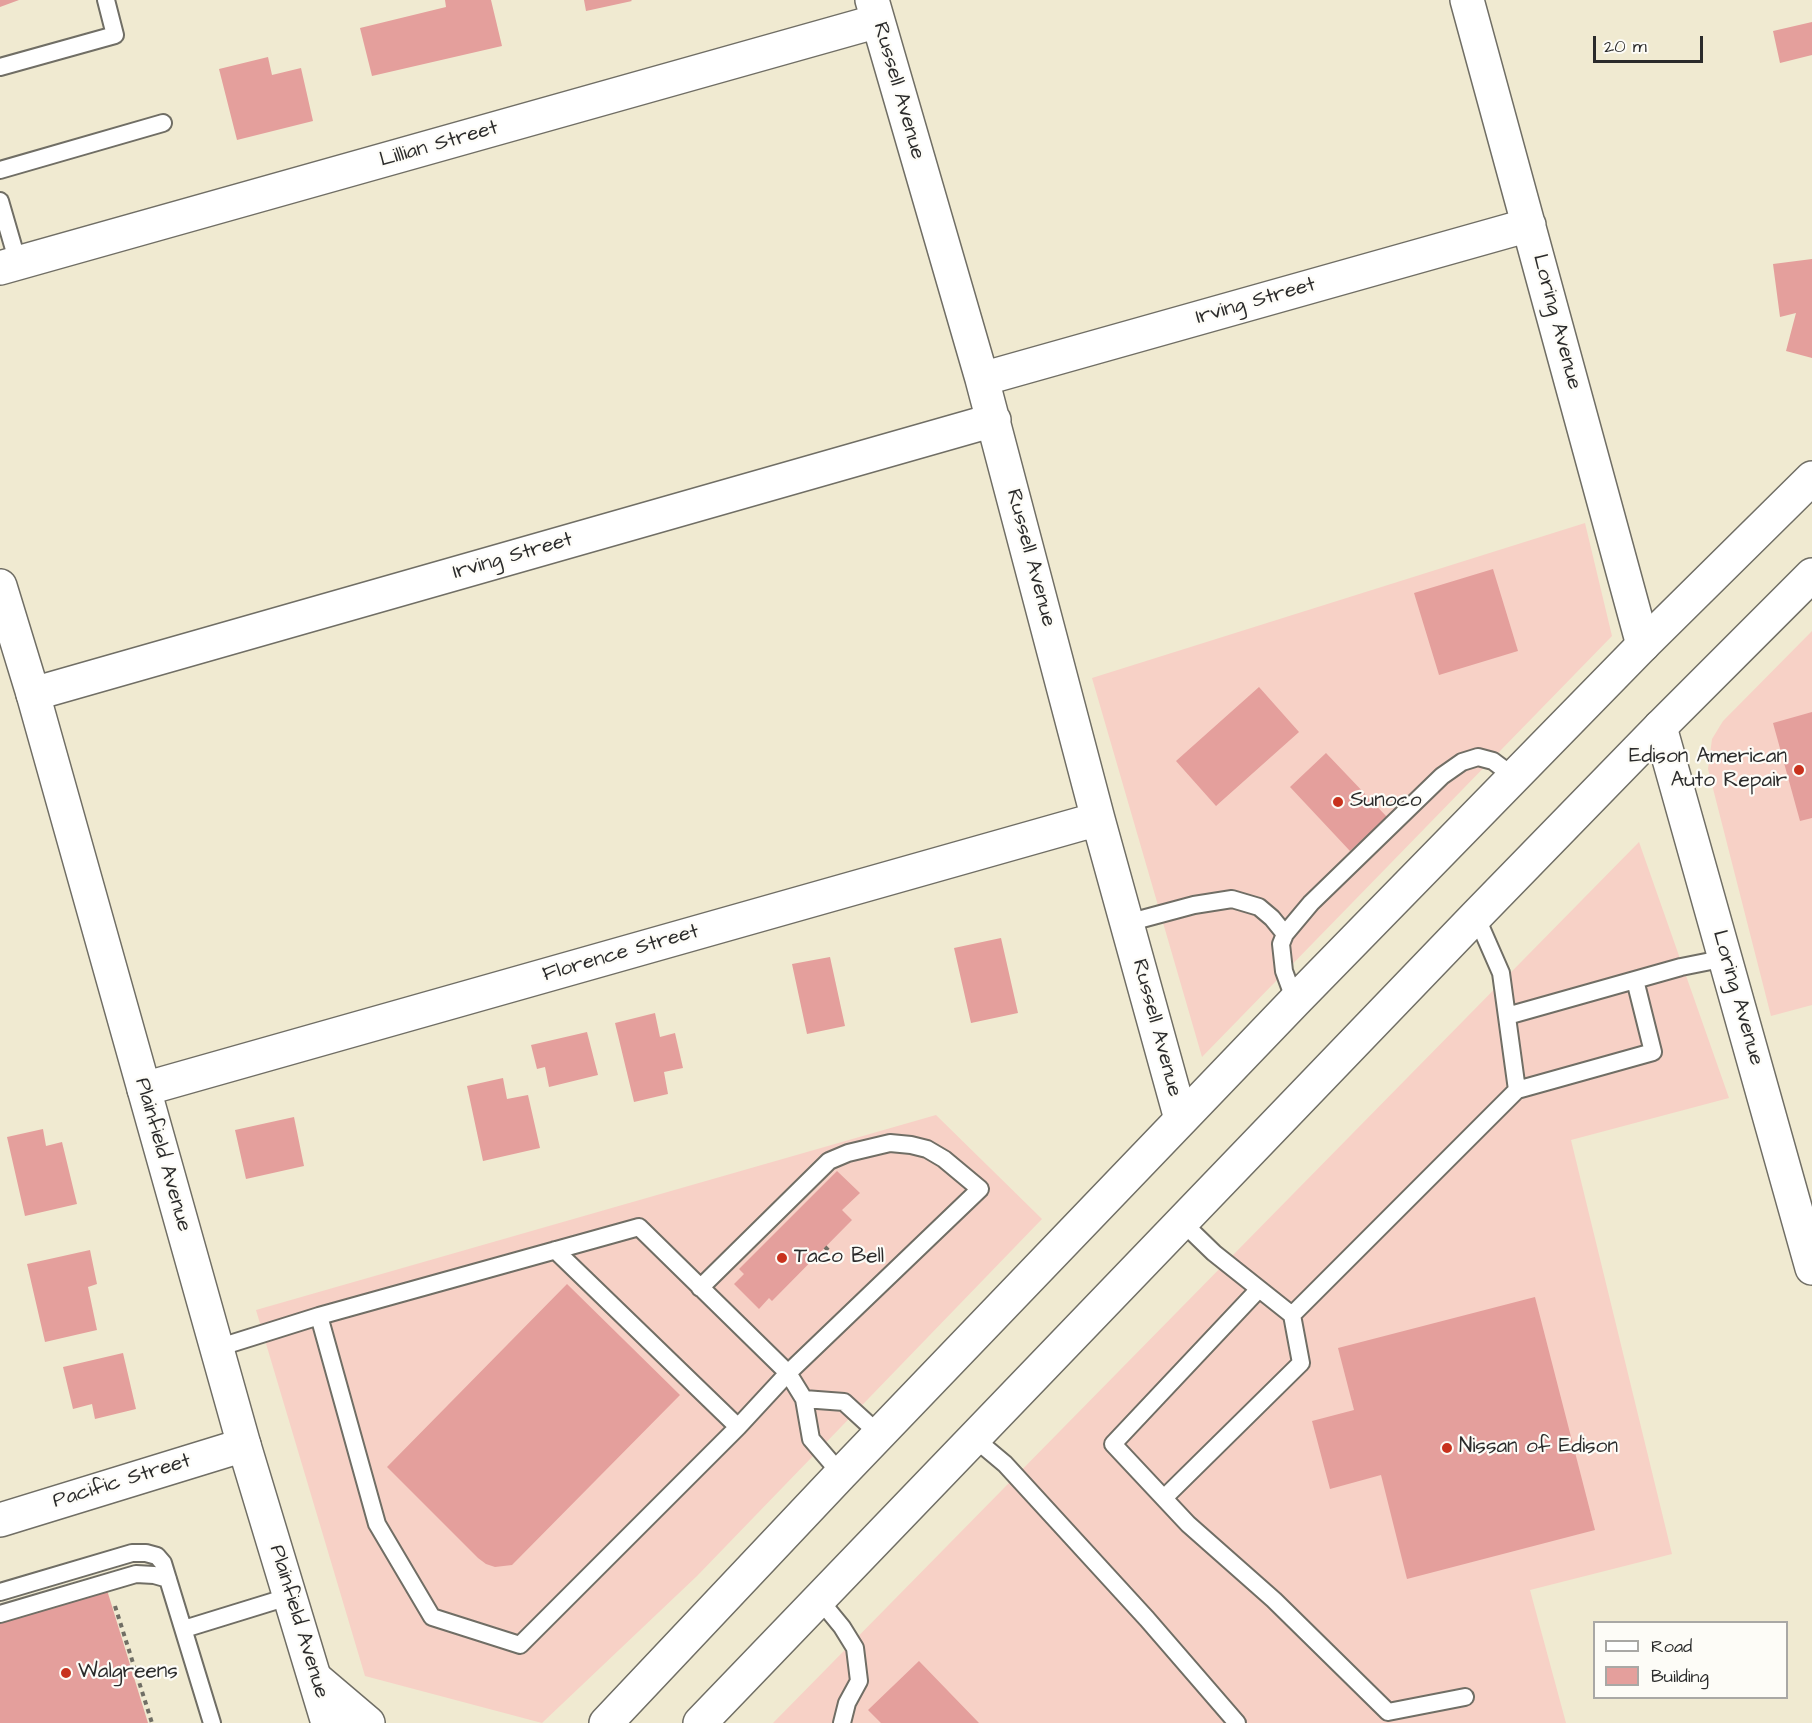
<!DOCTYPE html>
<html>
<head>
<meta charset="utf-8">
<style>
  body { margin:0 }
  #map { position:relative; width:1812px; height:1723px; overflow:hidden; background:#f0ead1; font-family:"Architects Daughter",sans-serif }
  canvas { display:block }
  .legend { position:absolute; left:1593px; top:1621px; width:195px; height:78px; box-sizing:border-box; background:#fdfcf7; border:2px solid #a9a8a5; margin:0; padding:8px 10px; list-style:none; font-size:18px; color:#2b2b2b }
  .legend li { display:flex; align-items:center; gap:12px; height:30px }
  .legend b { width:30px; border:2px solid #a9a8a5 }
  .scale { position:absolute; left:1593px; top:36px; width:110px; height:27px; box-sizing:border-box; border:3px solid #2b2b2b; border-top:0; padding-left:8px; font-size:18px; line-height:21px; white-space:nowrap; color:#2b2b2b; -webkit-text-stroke:4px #fdfcf7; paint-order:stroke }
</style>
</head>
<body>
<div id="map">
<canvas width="1812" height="1723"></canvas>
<ul class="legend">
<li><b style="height:8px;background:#fff"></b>Road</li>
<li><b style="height:16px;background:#e49f9c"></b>Building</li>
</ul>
<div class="scale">20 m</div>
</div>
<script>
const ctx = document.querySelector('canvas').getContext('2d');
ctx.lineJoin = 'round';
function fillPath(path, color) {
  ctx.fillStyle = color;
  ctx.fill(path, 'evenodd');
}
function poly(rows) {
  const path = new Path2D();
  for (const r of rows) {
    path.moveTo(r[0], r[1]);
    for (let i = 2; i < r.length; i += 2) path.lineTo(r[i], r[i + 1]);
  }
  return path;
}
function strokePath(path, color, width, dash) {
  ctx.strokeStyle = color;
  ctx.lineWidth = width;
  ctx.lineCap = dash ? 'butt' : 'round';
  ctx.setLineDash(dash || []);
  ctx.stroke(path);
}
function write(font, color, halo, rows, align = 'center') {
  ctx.font = font + ' "Architects Daughter",sans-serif';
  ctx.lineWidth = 4.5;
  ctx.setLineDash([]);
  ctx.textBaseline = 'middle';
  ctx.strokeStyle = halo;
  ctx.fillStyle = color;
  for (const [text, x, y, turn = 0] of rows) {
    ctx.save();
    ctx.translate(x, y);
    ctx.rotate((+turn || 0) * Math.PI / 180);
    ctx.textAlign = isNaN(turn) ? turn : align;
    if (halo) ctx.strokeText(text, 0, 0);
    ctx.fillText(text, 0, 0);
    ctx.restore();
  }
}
const built = poly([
  [1585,523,1612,636,1202,1057,1092,678],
  [1812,631,1812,1005,1771,1016,1708,769,1712,739,1723,721],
  [1639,842,1729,1098,1571,1140,1672,1554,1530,1590,1566,1723,773,1723],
  [936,1115,1042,1219,697,1576,542,1723,365,1676,256,1310]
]);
const building = poly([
  [0,0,19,0,0,7],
  [445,0,491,0,502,46,372,76,360,28,446,7],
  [584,0,631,0,632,1,586,11],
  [1812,22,1812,55,1780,63,1773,31],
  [268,57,272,75,301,68,313,121,237,140,219,69],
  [1812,259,1812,358,1786,351,1796,313,1780,317,1773,264],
  [1493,569,1518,651,1439,675,1414,593],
  [1259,687,1299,732,1216,806,1176,761],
  [1812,712,1812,818,1800,821,1773,723],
  [1326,753,1387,817,1350,851,1290,787],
  [1001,938,1018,1013,971,1023,954,948],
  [830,957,845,1026,807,1034,792,964],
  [655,1013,660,1037,675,1033,683,1068,664,1072,668,1094,634,1102,615,1023],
  [587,1032,598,1075,549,1087,545,1067,537,1069,531,1045],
  [503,1078,507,1099,528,1095,540,1148,483,1161,467,1086],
  [294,1117,304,1166,246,1179,235,1130],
  [43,1129,46,1146,62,1142,77,1204,25,1216,7,1137],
  [837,1171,860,1193,842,1210,852,1220,772,1301,769,1298,759,1309,734,1284,744,1274,739,1269],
  [90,1250,97,1284,88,1287,97,1330,45,1342,27,1264],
  [567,1284,680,1395,512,1565,495,1567,486,1564,478,1558,387,1467],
  [1535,1297,1595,1530,1407,1579,1381,1475,1330,1489,1312,1421,1354,1410,1338,1348],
  [123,1353,136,1409,95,1419,92,1404,73,1409,63,1367],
  [107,1590,148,1723,0,1723,0,1623],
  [919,1661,979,1723,881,1723,868,1710]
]);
const path = poly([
  [825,1247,830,1252],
  [115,1606,152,1723]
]);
const service = poly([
  [0,67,115,35,106,0],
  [0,170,163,123],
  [0,201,18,263],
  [1476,916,1501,973,1517,1090],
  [1127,923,1194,905,1232,899,1259,907,1272,918,1285,934],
  [1295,1001,1284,971,1281,944,1285,934,1311,903,1442,776,1462,762,1478,757,1493,761,1513,776],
  [1507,1016,1681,967,1726,958],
  [555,1250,738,1427],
  [700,1288,829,1161,848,1153,890,1143,911,1145,927,1149,944,1159,980,1189,788,1373,804,1399],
  [1259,1289,1113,1444,1188,1524,1274,1600,1388,1712,1465,1697],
  [1292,1315,1517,1090,1653,1052,1635,980],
  [217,1348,319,1316,639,1227,788,1373,738,1427,520,1645,432,1617,377,1524,319,1316],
  [974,1438,1005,1464,1147,1619,1237,1723],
  [841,1474,811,1439,804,1399,844,1402,879,1434],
  [1164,1498,1301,1363,1292,1315,1214,1253,1182,1222],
  [0,1592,132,1553,146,1553,157,1556,163,1563,212,1723],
  [819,1599,842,1627,855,1648,859,1681,847,1703,842,1723],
  [0,1614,136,1574,154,1575,168,1579],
  [184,1629,291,1596]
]);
const minor = poly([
  [872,0,982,379,1098,819,1181,1119],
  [1467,0,1643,645],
  [0,268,878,21],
  [982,379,1529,225],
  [33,694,994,420],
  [1660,727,1812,1268],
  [144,1089,1098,819],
  [0,1520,244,1445]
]);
const tertiary = poly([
  [0,586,33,694,244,1445,328,1723]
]);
const trunk = poly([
  [315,1678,368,1723],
  [606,1723,841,1474,1295,1001,1643,645,1812,478],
  [700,1723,1476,916,1660,727,1812,575]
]);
const markers = [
  [1799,770,6,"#c8321e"],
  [1338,802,6,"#c8321e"],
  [782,1258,6,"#c8321e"],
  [1447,1448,6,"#c8321e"],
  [66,1673,6,"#c8321e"]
];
const streetNames = [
  ["Russell Avenue",898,91,74],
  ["Lillian Street",439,145,-16],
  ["Irving Street",1256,302,-16],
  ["Loring Avenue",1556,322,75],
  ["Irving Street",513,557,-16],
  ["Russell Avenue",1030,558,75],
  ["Florence Street",621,954,-16],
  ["Loring Avenue",1737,998,74],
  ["Russell Avenue",1156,1028,75],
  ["Plainfield Avenue",162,1155,74],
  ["Pacific Street",122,1482,-17],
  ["Plainfield Avenue",298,1622,73]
];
const poiNames = [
  ["Edison American",1787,758,"right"],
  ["Auto Repair",1787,782,"right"],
  ["Sunoco",1350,802],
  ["Taco Bell",794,1258],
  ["Nissan of Edison",1459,1448],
  ["Walgreens",78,1673]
];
fillPath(built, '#f7d1c6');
fillPath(building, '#e49f9c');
strokePath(service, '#706e65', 20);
strokePath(minor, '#706e65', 36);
strokePath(tertiary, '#706e65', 36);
strokePath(trunk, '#706e65', 36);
strokePath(path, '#706e65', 4, [4.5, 4.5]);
strokePath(service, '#fff', 16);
strokePath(minor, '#fff', 33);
strokePath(tertiary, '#fff', 33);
strokePath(trunk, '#fff', 33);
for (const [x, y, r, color] of markers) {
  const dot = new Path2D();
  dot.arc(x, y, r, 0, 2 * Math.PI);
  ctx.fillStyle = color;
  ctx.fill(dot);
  strokePath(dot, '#fdfcf7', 2);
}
write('21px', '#2b2b2b', '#fdfcf7', streetNames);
write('21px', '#2b2b2b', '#fdfcf7', poiNames, 'left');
</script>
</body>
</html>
